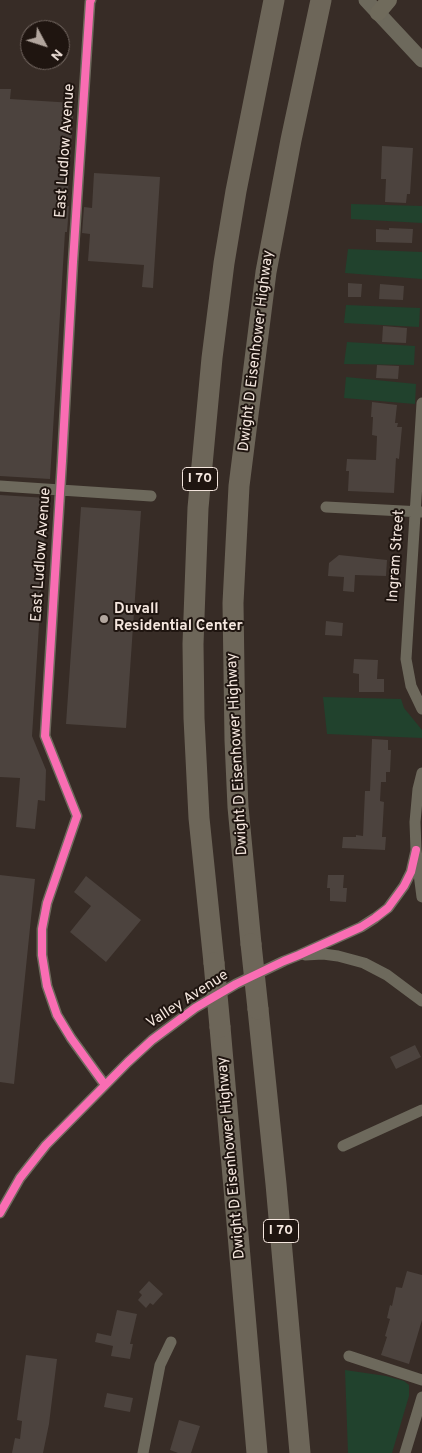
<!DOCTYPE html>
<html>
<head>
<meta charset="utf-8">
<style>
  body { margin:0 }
  #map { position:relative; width:422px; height:1453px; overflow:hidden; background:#372c26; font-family:Overpass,sans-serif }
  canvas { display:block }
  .north { position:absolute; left:20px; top:20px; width:50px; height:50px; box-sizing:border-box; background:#1f1510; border:1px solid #756963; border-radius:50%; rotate:130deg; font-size:14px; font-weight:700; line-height:20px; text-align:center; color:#f5e7df }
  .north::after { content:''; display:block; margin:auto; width:18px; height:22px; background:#b2a69e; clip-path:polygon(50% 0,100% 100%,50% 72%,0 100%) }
</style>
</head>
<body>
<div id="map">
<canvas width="422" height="1453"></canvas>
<div class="north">N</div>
</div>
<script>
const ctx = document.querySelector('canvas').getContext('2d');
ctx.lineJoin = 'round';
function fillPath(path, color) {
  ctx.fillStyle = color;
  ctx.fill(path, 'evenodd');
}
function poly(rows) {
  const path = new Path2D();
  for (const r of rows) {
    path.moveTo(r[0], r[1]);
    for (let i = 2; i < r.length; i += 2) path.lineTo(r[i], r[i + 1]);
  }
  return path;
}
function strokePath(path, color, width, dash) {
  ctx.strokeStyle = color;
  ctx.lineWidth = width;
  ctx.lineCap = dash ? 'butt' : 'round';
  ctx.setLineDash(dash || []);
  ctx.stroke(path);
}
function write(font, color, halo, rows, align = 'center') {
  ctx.font = font + ' Overpass,sans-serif';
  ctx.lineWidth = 4;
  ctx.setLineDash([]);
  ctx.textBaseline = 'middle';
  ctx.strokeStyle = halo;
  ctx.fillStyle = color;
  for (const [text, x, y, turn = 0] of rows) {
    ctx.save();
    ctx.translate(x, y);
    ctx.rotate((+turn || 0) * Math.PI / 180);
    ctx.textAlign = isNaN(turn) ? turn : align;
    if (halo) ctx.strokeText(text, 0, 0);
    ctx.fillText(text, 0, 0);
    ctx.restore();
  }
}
const green = poly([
  [351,204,422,206,422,223,351,219],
  [348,249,422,252,422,279,345,273],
  [346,305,420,308,419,327,344,323],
  [347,342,415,346,414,365,344,364],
  [346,377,416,384,415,404,344,398],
  [323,697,401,699,404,708,422,730,422,738,327,734],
  [345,1370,386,1376,404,1381,409,1385,409,1396,392,1453,348,1453]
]);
const building = poly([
  [0,89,11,89,10,99,74,103,67,206,69,206,67,232,65,232,50,479,0,476],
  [382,146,413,148,410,194,407,194,406,203,385,202,386,179,381,179],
  [94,173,160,177,153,288,142,287,144,265,88,261,90,234,82,233,84,207,92,208],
  [389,228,413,229,412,243,376,242,376,229,389,230],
  [348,283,362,284,361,297,348,297],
  [380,284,404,286,403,300,379,299],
  [383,326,407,328,406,343,382,342],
  [377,365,399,366,398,379,376,378],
  [372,402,397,405,395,423,398,423,397,427,402,427,399,459,396,458,394,493,348,491,349,471,346,471,347,459,376,460,377,436,372,435,373,417,371,417],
  [0,495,47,498,32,736,46,770,45,801,38,800,35,829,16,827,20,778,0,777],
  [81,507,141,511,126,728,66,724],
  [339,555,387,560,386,576,355,575,354,592,343,591,344,577,328,576,329,563],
  [326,621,343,623,342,636,325,635],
  [354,659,378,660,377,679,384,679,384,692,359,692,359,674,353,673],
  [372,739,388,740,388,750,391,750,390,772,386,772,386,782,381,782,380,801,384,802,382,837,386,837,385,850,342,848,343,837,356,837,356,835,363,836,365,791,370,791],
  [0,875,35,879,14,1084,0,1082],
  [328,875,344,875,343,888,347,888,346,902,330,901,330,888,327,888],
  [86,876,141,920,106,962,70,932,91,906,74,892],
  [415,1045,421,1057,396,1069,390,1057],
  [407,1271,422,1275,422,1320,409,1364,381,1355,387,1337,385,1336,390,1319,387,1318,390,1305,392,1306,396,1287,402,1288],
  [149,1281,163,1294,153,1305,150,1303,146,1308,138,1300,142,1295,139,1292],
  [117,1310,137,1314,130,1344,133,1344,130,1359,111,1356,113,1346,95,1342,97,1333,111,1336],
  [26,1355,57,1359,49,1424,43,1453,12,1453,15,1438,20,1439,22,1421,17,1420],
  [107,1393,133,1398,130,1412,104,1407],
  [179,1420,200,1426,191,1453,178,1453,170,1450]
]);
const minor = poly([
  [91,0,90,2,73,262,62,461,45,736,77,816,47,903,42,929,42,955,47,986,57,1015,71,1038,105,1085],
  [422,403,406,659,411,686,422,709],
  [0,486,151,496],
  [326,507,422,512],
  [422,773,418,789,415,822,416,850,422,897],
  [305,955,323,954,338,956,364,963,387,975,422,1001],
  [343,1146,422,1110],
  [0,1213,20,1178,46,1145,128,1062,152,1040,195,1008,236,984,284,961,299,955,361,927,375,918,388,908,404,886,411,872,416,850],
  [349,1356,422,1380],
  [143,1453,160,1365,171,1342],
  [405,1453,422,1397]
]);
const tertiary = poly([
  [366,0,422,60]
]);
const secondary = poly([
  [378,13,389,0]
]);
const motorway = poly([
  [251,944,238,807,235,740,233,603,239,486,266,272,291,140,321,0],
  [214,963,199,818,194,718,193,644,198,508,212,358,224,263,236,191,274,0],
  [258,1009,276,1184,300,1453],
  [220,1027,257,1453]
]);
const motorwayBridge = poly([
  [251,944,258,1009],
  [214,963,220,1027]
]);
const cycleway = poly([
  [91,0,90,2,73,262,62,461,45,736,77,816,47,903,42,929,42,955,47,986,57,1015,71,1038,105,1085],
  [0,1213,20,1178,46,1145,128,1062,152,1040,195,1008,236,984,284,961,299,955,361,927,375,918,388,908,404,886,411,872,416,850]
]);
const markers = [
  [104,619,5,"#b2a69e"]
];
const shields = [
  [200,479,35],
  [281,1231,35]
];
const shieldNames = [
  ["I 70",200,479],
  ["I 70",281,1231]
];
const streetNames = [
  ["East Ludlow Avenue",66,151,-86],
  ["Dwight D Eisenhower Highway",257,351,-83],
  ["East Ludlow Avenue",42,555,-86],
  ["Ingram Street",397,556,-86],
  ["Dwight D Eisenhower Highway",238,754,-93],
  ["Valley Avenue",188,1000,-33],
  ["Dwight D Eisenhower Highway",232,1158,-95]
];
const poiNames = [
  ["Duvall",114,610],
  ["Residential Center",114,627]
];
fillPath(green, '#21422d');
fillPath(building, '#4c433e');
strokePath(minor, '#6d695c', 11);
strokePath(tertiary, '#6d695c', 15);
strokePath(secondary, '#706b5c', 16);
strokePath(motorway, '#6d6659', 21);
strokePath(motorwayBridge, '#6d6659', 21);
strokePath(cycleway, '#f96db3', 8);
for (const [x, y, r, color] of markers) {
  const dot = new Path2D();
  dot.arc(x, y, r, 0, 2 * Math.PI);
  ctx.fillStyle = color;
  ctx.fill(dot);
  strokePath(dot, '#1f1510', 2);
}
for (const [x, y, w] of shields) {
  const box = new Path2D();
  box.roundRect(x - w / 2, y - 11.5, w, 23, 4);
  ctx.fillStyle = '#1f1510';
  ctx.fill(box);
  strokePath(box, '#f5e7df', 1);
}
write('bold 14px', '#f5e7df', null, shieldNames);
write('15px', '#f5e7df', '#1f1510', streetNames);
write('bold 15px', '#f5e7df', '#1f1510', poiNames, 'left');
</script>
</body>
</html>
